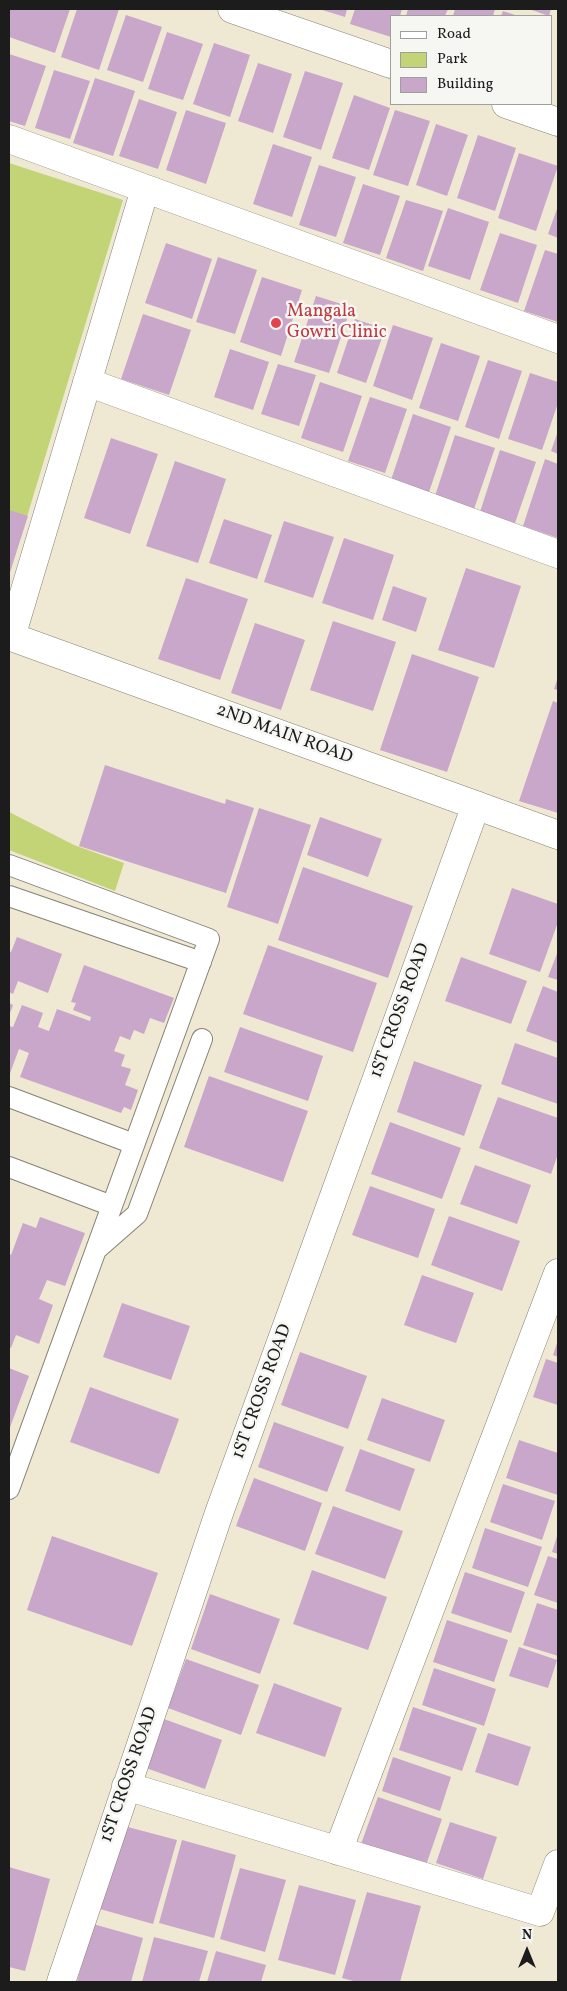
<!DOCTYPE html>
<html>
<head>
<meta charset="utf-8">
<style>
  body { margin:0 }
  #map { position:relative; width:567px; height:1991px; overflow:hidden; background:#efe8d2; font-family:Vollkorn,serif }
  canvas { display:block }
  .frame { position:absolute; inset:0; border:10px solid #1c1c1c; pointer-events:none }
  .legend { position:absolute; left:390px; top:15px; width:162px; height:90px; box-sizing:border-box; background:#f6f6f2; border:1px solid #9f9f9c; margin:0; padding:6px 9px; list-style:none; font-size:15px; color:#1c1c1c }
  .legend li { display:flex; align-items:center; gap:10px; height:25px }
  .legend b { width:25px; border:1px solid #9f9f9c }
  .north { position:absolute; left:502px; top:1926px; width:50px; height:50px; -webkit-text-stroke:4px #f6f6f2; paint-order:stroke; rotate:0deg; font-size:14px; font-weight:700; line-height:20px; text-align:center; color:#1c1c1c }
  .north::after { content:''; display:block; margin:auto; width:18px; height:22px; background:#1c1c1c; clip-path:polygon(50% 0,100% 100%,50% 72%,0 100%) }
</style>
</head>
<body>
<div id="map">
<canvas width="567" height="1991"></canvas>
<div class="frame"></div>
<ul class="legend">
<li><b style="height:6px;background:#fff"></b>Road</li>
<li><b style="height:14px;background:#c3d477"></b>Park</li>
<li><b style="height:14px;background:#c9a7cb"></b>Building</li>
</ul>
<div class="north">N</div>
</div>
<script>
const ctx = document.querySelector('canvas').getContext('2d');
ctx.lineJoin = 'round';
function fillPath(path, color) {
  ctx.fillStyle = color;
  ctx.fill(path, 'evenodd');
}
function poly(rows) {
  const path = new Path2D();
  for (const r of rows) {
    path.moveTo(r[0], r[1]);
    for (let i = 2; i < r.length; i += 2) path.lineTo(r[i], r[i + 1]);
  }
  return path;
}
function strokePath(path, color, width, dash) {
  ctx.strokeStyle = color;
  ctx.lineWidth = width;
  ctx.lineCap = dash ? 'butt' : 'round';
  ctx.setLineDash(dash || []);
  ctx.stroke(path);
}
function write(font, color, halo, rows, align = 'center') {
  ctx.font = font + ' Vollkorn,serif';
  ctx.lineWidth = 5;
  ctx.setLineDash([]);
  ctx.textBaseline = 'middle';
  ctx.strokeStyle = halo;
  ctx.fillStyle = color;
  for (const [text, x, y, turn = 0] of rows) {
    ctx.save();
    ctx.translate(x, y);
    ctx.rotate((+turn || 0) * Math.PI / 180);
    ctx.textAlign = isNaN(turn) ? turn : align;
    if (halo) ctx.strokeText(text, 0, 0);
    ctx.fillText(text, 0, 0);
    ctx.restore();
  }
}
const green = poly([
  [9,163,123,200,9,576],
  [9,812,74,845,124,863,115,891,9,850]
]);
const building = poly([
  [9,9,70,9,55,53,9,37],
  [77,9,119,9,99,70,61,57],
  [319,9,347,9,345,17],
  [355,9,402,9,400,16,391,16,391,37,350,24],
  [408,9,448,9,445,16,406,16],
  [455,9,495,9,493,16,453,16],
  [529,9,551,9,549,16],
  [503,11,518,16,501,16],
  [126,15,162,27,143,82,107,70],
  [167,32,203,44,183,100,148,89],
  [214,43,250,55,230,117,193,104],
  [9,54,46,66,25,126,9,121],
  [258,63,292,74,273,133,238,121],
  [54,70,90,81,70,139,35,128],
  [305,71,343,83,321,150,283,137],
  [95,78,135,91,113,156,73,143],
  [354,95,390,108,369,170,332,158],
  [139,99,177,112,158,169,119,156],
  [186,110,226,123,206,184,166,170],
  [395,110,430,121,408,186,373,175],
  [436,124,468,135,447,196,416,185],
  [478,135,516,148,495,211,457,198],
  [273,144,312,157,292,217,253,204],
  [519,153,558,166,536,231,498,218],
  [319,165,356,177,336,237,299,225],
  [363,184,400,196,380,255,343,243],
  [406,200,443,211,423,271,386,258],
  [558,206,558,238,548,234],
  [448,208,489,222,470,280,428,266],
  [500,233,537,245,518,303,480,290],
  [166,243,212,259,192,319,145,303],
  [545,250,558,254,558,322,524,311],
  [218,257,257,270,235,334,196,322],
  [262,277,302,290,281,356,240,342],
  [316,296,351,307,329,373,294,362],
  [143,314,191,330,169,395,121,379],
  [355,319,385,329,366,383,337,373],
  [393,325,433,338,412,400,373,386],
  [441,343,480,356,458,421,419,408],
  [230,349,269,362,253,410,214,397],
  [488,360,522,371,499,439,465,427],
  [278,364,316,375,299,426,261,414],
  [530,373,558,382,558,403,542,450,508,439],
  [320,382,362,396,343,452,301,438],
  [370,397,407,409,385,473,348,461],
  [413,414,451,427,428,495,390,483],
  [558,431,558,454,551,451],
  [455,435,495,448,474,509,435,496],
  [111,438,158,454,130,534,84,518],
  [500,450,536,462,515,523,480,512],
  [545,459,558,464,558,538,523,526],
  [175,461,226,479,198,563,146,546],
  [9,510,28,516,9,575],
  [224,519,272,535,257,579,209,563],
  [284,521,334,537,313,598,264,582],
  [344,538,394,555,373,620,322,603],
  [466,568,521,586,494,668,438,650],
  [186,578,248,599,220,680,158,659],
  [393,586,427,598,416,632,382,620],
  [333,621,396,642,373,711,310,690],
  [255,623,305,640,281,710,231,693],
  [412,654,479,677,447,772,380,750],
  [558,677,558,690,554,689],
  [553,701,558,703,558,813,519,801],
  [105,765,225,804,226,799,254,808,226,893,79,846],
  [259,808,311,825,278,924,227,907],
  [320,817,382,839,368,877,307,855],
  [303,867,413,906,388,978,278,940],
  [512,888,558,904,558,922,540,972,489,954],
  [17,937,62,954,48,993,18,981,13,994,9,992,9,951,11,952],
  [268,945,377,983,353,1052,243,1014],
  [558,951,558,980,548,977],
  [461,957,527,981,511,1024,445,1001],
  [84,965,174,998,164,1023,150,1018,144,1034,134,1030,130,1040,120,1036,114,1051,125,1055,121,1066,131,1069,125,1085,138,1090,131,1110,124,1107,121,1113,20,1077,29,1053,19,1049,9,1076,9,1026,13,1027,22,1005,43,1013,38,1027,49,1031,57,1009,90,1021,91,1017,73,1010,76,1003,71,1002],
  [543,986,558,992,558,1043,526,1031],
  [9,1003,13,1005,9,1016],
  [240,1027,323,1056,308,1101,224,1072],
  [515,1043,558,1058,558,1104,501,1084],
  [414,1061,482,1085,464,1136,397,1112],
  [209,1076,308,1111,283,1182,184,1147],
  [498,1097,558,1118,558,1154,551,1174,479,1148],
  [390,1122,461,1148,442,1199,371,1174],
  [475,1165,531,1185,517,1224,460,1204],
  [370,1186,435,1209,418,1258,352,1235],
  [449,1216,520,1241,502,1291,431,1265],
  [40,1217,85,1233,65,1286,47,1280,39,1299,53,1305,39,1344,16,1335,11,1348,9,1347,9,1254,11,1255,23,1223,36,1228],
  [422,1275,474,1293,456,1343,404,1325],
  [122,1303,190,1326,171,1380,103,1357],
  [558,1340,558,1357,553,1355],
  [300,1352,367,1376,348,1429,281,1405],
  [546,1359,558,1363,558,1405,533,1397],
  [9,1368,29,1376,9,1430],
  [90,1387,179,1419,159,1474,70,1442],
  [382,1398,445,1420,430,1462,367,1440],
  [274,1422,344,1447,327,1492,258,1467],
  [519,1440,558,1453,558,1495,506,1478],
  [360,1449,415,1469,400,1511,345,1491],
  [254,1478,322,1503,305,1551,236,1526],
  [503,1484,555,1501,542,1540,490,1522],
  [333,1506,403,1531,385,1579,315,1554],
  [485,1528,542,1547,528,1587,472,1568],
  [558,1533,558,1554,552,1552],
  [52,1536,158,1573,132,1646,27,1610],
  [548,1556,558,1559,558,1603,534,1595],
  [312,1570,387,1597,368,1650,293,1624],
  [465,1572,525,1592,511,1633,451,1613],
  [210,1594,280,1619,260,1674,191,1649],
  [537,1603,558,1610,558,1656,523,1645],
  [447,1620,508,1640,494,1682,433,1662],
  [519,1647,557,1660,548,1688,509,1676],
  [186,1659,259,1685,241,1735,168,1708],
  [434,1668,496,1689,484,1726,422,1705],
  [274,1683,342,1708,325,1757,256,1733],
  [413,1707,477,1728,462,1771,399,1750],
  [164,1719,222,1740,205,1789,146,1768],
  [488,1733,531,1747,518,1786,475,1772],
  [393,1757,451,1777,440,1811,382,1791],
  [378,1797,442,1819,425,1868,360,1847],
  [450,1822,497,1837,483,1879,436,1863],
  [124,1826,177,1840,153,1924,100,1909],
  [182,1840,236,1855,214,1938,159,1923],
  [9,1867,50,1879,25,1971,9,1967],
  [240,1868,286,1880,265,1952,220,1939],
  [299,1885,356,1900,335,1975,278,1960],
  [367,1892,421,1906,400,1982,357,1982,342,1978],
  [93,1924,143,1938,131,1982,77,1982],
  [154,1937,208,1951,199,1982,142,1982],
  [216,1951,266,1965,261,1982,207,1982]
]);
const lane = poly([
  [9,865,209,939,9,1489],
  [9,896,201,962],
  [9,1097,134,1144],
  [9,1167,112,1206],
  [97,1249,137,1214,202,1039]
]);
const street = poly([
  [232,9,391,64],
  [506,104,558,122],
  [9,139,558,339],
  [87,382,558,554],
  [9,636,558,835],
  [11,637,145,189],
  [126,1786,540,1912,558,1864],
  [338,1851,558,1273],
  [61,1982,219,1513,476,805]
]);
const markers = [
  [276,323,6,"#e0444e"]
];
const healthNames = [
  ["Mangala",287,313],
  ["Gowri Clinic",287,334]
];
const streetNames = [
  ["2ND MAIN ROAD",284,735,20],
  ["1ST CROSS ROAD",401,1011,-70],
  ["1ST CROSS ROAD",263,1392,-70],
  ["1ST CROSS ROAD",130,1775,-71]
];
fillPath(green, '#c3d477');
fillPath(building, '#c9a7cb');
strokePath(lane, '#868277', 22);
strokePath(street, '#868277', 29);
strokePath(lane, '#fff', 20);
strokePath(street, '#fff', 28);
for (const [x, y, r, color] of markers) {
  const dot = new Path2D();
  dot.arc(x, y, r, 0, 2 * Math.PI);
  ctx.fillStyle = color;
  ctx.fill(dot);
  strokePath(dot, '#f6f6f2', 2);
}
write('18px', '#be3a42', '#f6f6f2', healthNames, 'left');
write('18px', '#1c1c1c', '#f6f6f2', streetNames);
</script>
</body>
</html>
